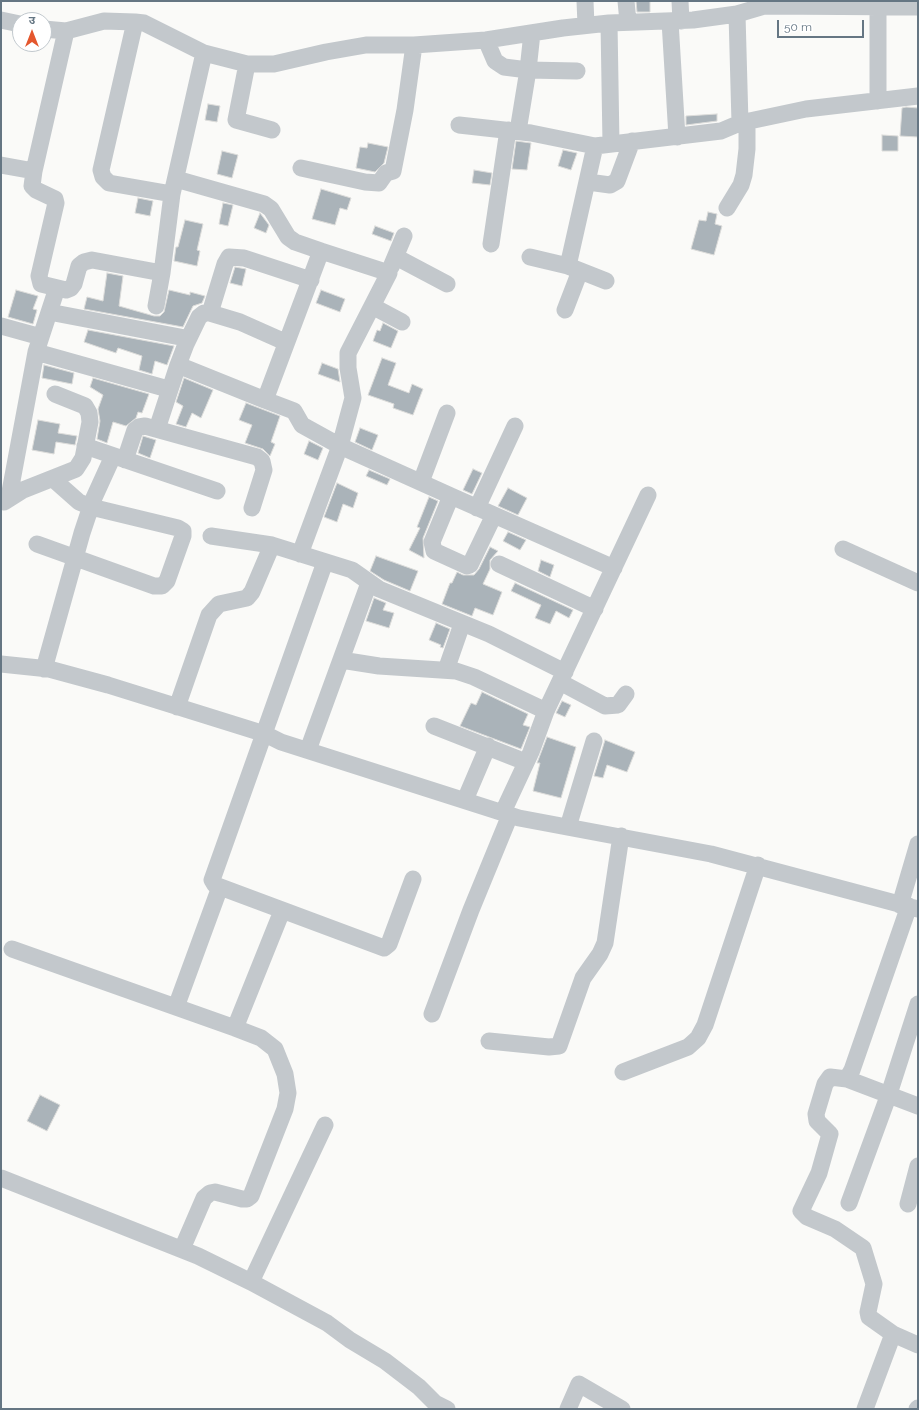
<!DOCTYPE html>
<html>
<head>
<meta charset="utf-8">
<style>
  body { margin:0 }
  #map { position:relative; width:919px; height:1410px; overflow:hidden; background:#fafaf8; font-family:Raleway,"Noto Sans Devanagari",sans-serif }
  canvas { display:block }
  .frame { position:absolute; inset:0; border:2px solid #657683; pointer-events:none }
  .north { position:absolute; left:12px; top:12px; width:40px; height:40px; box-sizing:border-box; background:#fff; border:1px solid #c1c8cd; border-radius:50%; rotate:0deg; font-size:11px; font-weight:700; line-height:16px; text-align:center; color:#657683 }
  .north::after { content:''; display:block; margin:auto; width:14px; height:18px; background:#e4572e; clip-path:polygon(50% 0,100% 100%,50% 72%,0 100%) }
  .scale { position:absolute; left:777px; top:20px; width:87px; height:18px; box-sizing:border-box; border:2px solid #657683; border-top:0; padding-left:5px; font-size:12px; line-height:14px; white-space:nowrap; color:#657683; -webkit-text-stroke:3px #fff; paint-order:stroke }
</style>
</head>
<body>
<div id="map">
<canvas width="919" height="1410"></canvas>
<div class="frame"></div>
<div class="north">उ</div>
<div class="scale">50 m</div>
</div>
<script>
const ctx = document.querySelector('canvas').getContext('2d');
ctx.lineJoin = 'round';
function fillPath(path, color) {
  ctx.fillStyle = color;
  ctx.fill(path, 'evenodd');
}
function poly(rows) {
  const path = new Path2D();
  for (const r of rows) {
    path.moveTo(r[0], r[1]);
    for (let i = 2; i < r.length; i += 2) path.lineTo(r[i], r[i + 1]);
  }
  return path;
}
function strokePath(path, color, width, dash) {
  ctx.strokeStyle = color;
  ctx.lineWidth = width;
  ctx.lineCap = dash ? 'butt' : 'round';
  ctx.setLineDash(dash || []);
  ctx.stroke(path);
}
const building = poly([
  [636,1,650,1,650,12,637,12,636,1],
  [208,104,220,106,217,122,205,120,208,104],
  [906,107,918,108,918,137,900,136,902,108,906,107],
  [717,114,717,121,686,125,686,116,717,114],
  [882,135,898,136,898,151,882,151,882,135],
  [516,141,531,143,527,170,512,169,516,141],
  [368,143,388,147,384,163,375,172,356,168,360,147,367,148,368,143],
  [563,150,577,153,571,170,558,166,563,150],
  [222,151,238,155,232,178,217,174,222,151],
  [474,170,492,173,490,185,472,183,474,170],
  [321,189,351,198,347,210,340,208,335,225,312,219,321,189],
  [138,198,153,201,150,216,135,213,138,198],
  [223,203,233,205,228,226,219,224,223,203],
  [708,212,717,214,715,224,722,226,714,255,691,249,699,220,706,221,708,212],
  [260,213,269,225,266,233,254,228,260,213],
  [185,220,203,224,197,250,200,251,197,266,174,261,176,247,178,247,185,220],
  [375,226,394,233,391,241,372,234,375,226],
  [235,267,246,269,242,286,230,283,235,267],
  [107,273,123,276,119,306,154,316,160,316,164,312,169,290,190,295,190,292,205,296,202,303,193,306,183,327,84,309,87,297,103,301,107,273],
  [16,290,38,296,33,309,37,310,33,324,8,317,16,290],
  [321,290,345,299,340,312,316,303,321,290],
  [383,323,398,331,391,348,373,341,377,330,380,331,383,323],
  [88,330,174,346,167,365,155,361,152,374,139,370,142,356,118,348,116,353,84,342,88,330],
  [382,358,396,363,388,385,409,393,412,384,423,389,413,415,393,408,394,404,368,395,382,358],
  [322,363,338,369,340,382,318,374,322,363],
  [44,365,74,373,72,384,42,378,44,365],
  [93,378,149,394,142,413,138,412,136,418,126,426,113,422,107,443,97,439,100,421,98,409,103,395,90,387,93,378],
  [184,378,213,390,201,418,192,413,186,427,176,424,183,406,176,402,184,378],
  [246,403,280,416,271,442,275,444,270,456,263,449,245,443,252,425,239,420,246,403],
  [38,420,60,424,58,433,77,436,75,445,56,442,54,454,32,450,38,420],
  [360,428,378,435,372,450,355,442,360,428],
  [143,436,156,440,150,458,138,453,143,436],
  [309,441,323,448,318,460,304,454,309,441],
  [473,469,482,473,472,494,463,490,473,469],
  [369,470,390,479,387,485,366,476,369,470],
  [337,483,358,493,353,508,343,504,337,522,324,517,337,483],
  [508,488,527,498,518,515,498,506,508,488],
  [429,497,438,501,423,538,424,558,409,550,420,528,417,527,429,497],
  [508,532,526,540,520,550,503,541,508,532],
  [490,547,498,551,490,560,490,569,483,584,502,592,493,615,475,608,472,616,442,604,450,583,452,583,457,572,463,575,474,575,479,569,490,547],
  [376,556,418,571,410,591,384,580,370,571,376,556],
  [541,560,554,565,550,577,538,571,541,560],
  [515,583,573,610,569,618,556,611,550,624,535,618,541,605,511,591,515,583],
  [374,598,386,603,383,610,394,613,389,628,366,621,374,598],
  [436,623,450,629,443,648,440,647,441,645,429,640,436,623],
  [482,692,528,714,523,725,530,727,521,749,460,726,471,703,476,705,482,692],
  [562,701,571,705,565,717,556,713,562,701],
  [547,737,576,747,561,798,533,791,540,763,537,763,547,737],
  [605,740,635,752,627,772,607,765,603,778,594,776,605,740],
  [40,1095,60,1105,47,1131,27,1121,40,1095]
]);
const minor = poly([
  [585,1,586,25],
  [626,1,628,22],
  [680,1,681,21],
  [737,14,740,123],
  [1,20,20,24],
  [670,21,677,137],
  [135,22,101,170,103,177,109,183,172,194],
  [609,23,611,144],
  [44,29,66,31,104,21,135,22,144,23,204,53,247,64,274,64,326,52,366,45,414,45,486,40,563,28,609,23,693,20,737,14,764,6,918,7],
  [486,40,495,61,504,67,528,70,532,33],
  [247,64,236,120,272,130],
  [878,101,878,6],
  [459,125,531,133,595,146,721,131,740,123,806,109,918,96],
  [518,131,528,70,577,71],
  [1,165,34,171,66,31],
  [301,168,365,182,379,183,386,173,393,171,405,110,414,45],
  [34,171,32,186,36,190,55,199,56,203,39,276,41,284,66,290,71,288,74,284,79,266,84,262,92,260,162,273,172,194,204,53],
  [588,182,610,185,617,181,632,141],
  [727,208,741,185,744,175,747,149,747,121],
  [491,244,508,130],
  [396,257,447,284],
  [530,257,568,266,606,281],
  [568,266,595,146],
  [391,267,404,236],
  [156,306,162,273],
  [372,306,402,322],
  [565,310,580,271],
  [49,312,180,337,185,339,186,344,178,365,265,400,321,251,295,242,288,237,271,209,264,204,176,179],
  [210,313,225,264,229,257,244,258,311,280],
  [1,326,41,337],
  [186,344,199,317,204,313,210,313,240,322,285,342],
  [36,352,168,389],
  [265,400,294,411,302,425,340,446,451,496,432,542,434,551,467,566,470,565,494,515],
  [157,429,178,365],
  [85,446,217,491],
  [125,460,135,430,139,427,145,426,257,457,262,461,264,470,252,508],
  [421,482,447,413],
  [451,496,614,568],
  [9,497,36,352,57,288],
  [4,502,23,490,76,469,83,458,90,422,89,413,85,406,55,394],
  [477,508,515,426],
  [211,536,272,545,352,570,379,589,489,634,565,672],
  [37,544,154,586,162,586,167,581,183,536,183,531,178,528,91,507,79,502,53,479],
  [843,549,918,583],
  [300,554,340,446,353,398,348,368,348,353,389,273,321,251],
  [325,562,212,880,215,885,384,948,389,944,413,879],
  [499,564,595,609],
  [341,660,379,666,456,671,474,677,546,711],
  [1,664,49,669,108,685,265,734,281,742,519,818,711,854,918,909],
  [44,669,82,533,93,500,113,456],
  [446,670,462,624],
  [560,682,605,706,618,705,626,694],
  [177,707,209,615,219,604,247,598,252,592,272,545],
  [434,726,518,759],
  [308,750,369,583],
  [465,800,488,746],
  [503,812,531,752,546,711,648,495],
  [568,827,594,741],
  [900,905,918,844],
  [909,906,852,1070,847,1079,830,1077,825,1084,816,1114,817,1121,830,1134,819,1173,801,1211,807,1217,835,1229,863,1248,874,1284,868,1312,869,1317,893,1334,918,1345],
  [12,949,235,1028,261,1038,275,1049,285,1074,288,1093,285,1109,251,1196,247,1199,242,1199,215,1192,210,1193,204,1198,182,1249],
  [176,1007,220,887],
  [432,1014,471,910,510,815],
  [235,1028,282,911],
  [489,1041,549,1047,559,1046,583,978,600,954,605,943,621,836],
  [623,1072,688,1047,698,1038,705,1025,758,865],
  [847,1079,918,1106],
  [1,1178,198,1256,251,1282,327,1323,350,1340,385,1361,419,1387,435,1403,447,1409],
  [849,1203,889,1094,918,1004],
  [908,1204,918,1166],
  [251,1282,325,1125],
  [568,1409,579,1384,622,1409],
  [865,1409,893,1334],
  [917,1409,918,1408]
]);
fillPath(building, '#aab3b9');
strokePath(building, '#dcdcda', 1);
strokePath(minor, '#c3c8cc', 17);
</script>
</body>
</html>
